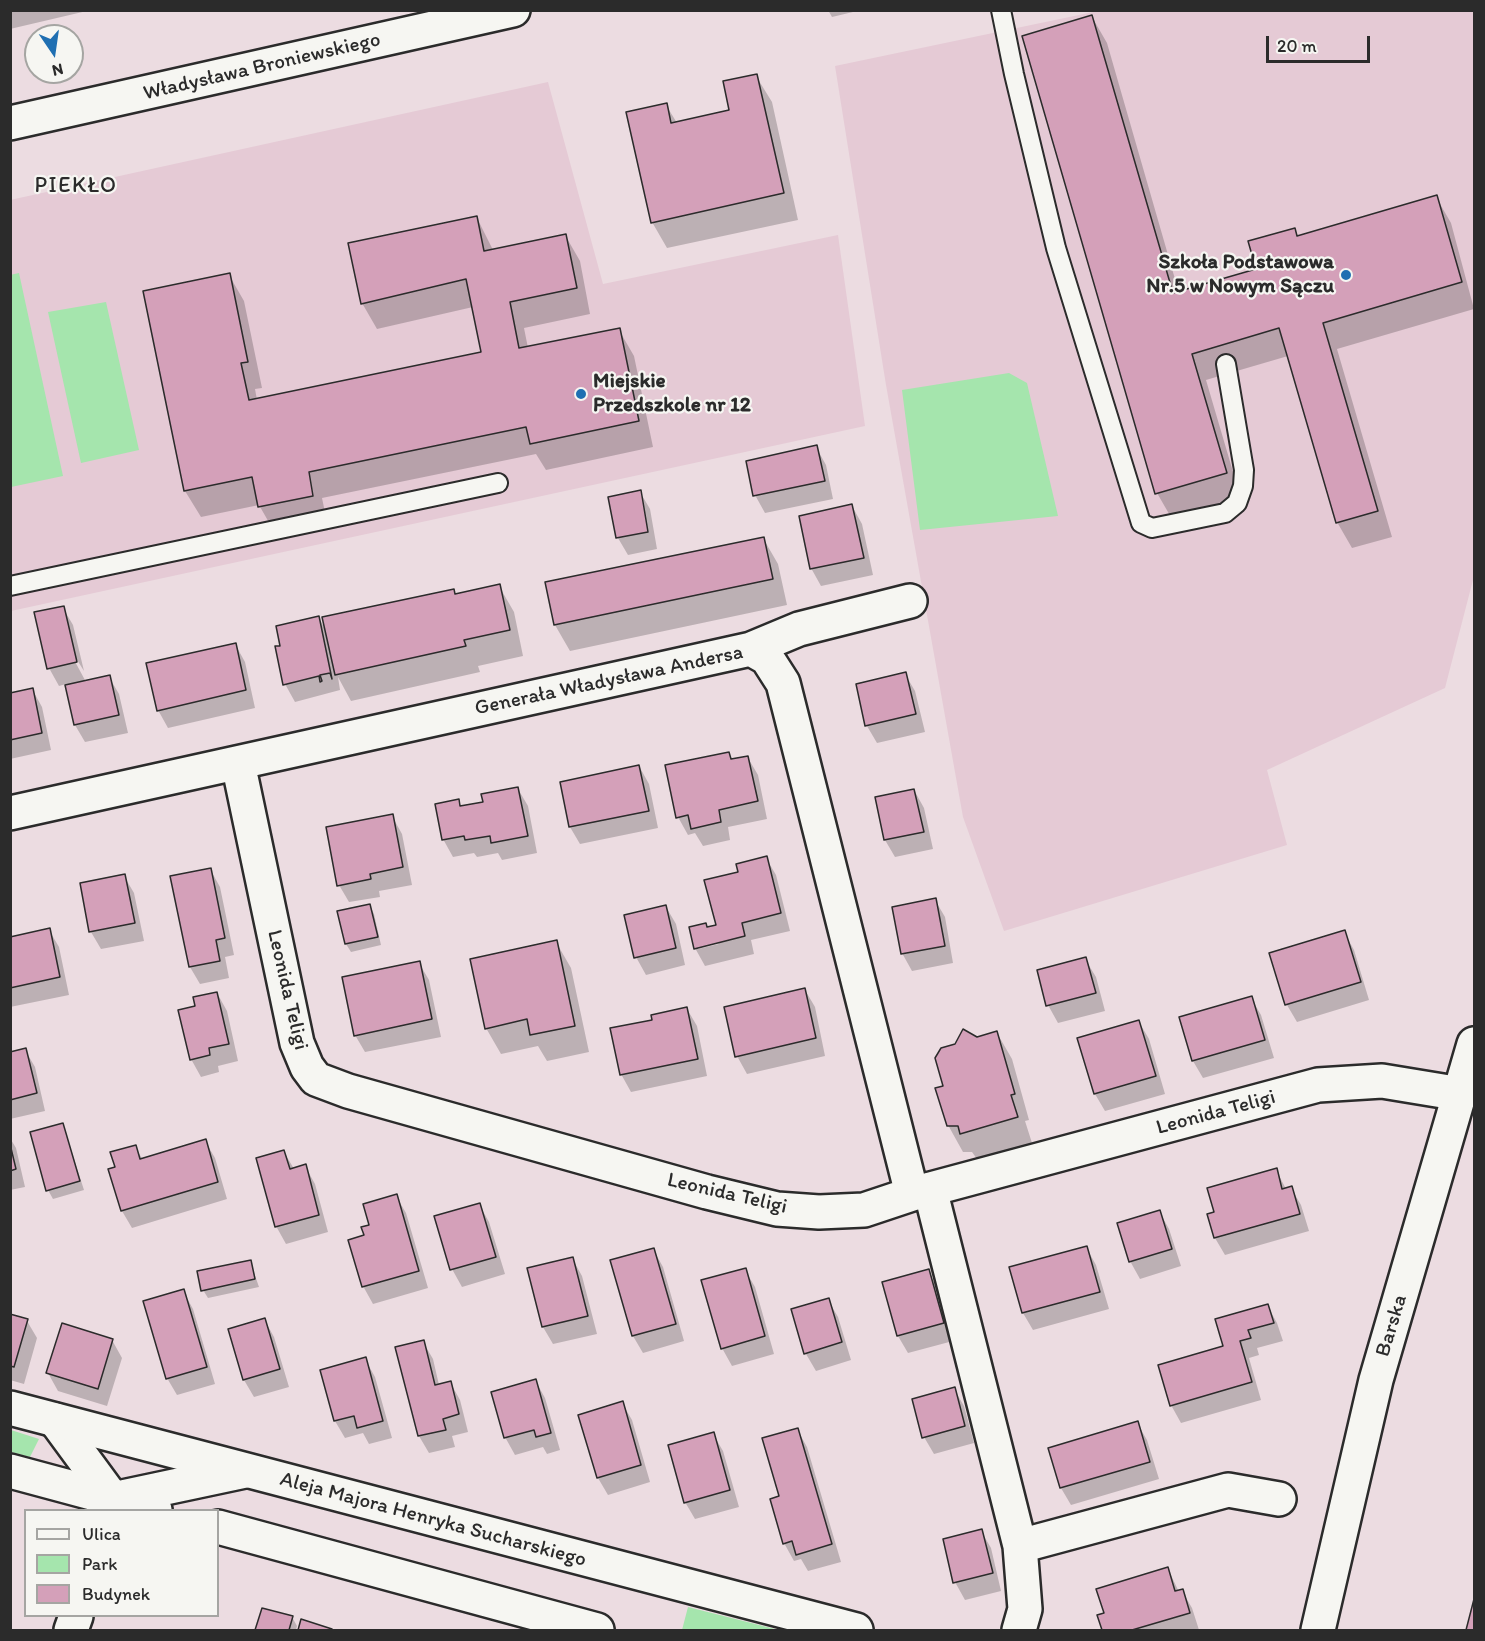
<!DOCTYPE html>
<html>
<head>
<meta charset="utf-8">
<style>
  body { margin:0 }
  #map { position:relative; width:1485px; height:1641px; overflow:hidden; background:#ecdce1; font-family:Itim,sans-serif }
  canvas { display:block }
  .frame { position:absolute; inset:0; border:12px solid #2b2b2b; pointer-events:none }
  .legend { position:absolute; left:24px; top:1509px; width:195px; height:108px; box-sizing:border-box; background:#f6f6f2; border:2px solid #a5a5a2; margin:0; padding:8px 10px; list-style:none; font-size:18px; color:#2b2b2b }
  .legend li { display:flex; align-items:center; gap:12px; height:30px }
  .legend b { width:30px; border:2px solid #a5a5a2 }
  .north { position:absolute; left:24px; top:24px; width:60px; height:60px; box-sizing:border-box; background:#f6f6f2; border:2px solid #a5a5a2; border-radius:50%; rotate:167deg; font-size:16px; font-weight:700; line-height:24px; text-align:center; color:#2b2b2b }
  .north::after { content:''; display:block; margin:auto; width:21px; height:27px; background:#1f6fb2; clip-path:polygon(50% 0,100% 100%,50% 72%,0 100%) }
  .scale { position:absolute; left:1266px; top:36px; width:104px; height:27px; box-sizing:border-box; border:3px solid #2b2b2b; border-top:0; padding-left:8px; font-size:18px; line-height:21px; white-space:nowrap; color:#2b2b2b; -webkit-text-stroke:4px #f6f6f2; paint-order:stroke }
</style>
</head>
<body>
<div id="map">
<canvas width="1485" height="1641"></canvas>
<div class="frame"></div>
<ul class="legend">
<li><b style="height:8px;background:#f6f6f2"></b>Ulica</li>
<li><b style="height:16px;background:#a5e5ad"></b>Park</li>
<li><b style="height:16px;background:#d4a0b9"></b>Budynek</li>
</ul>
<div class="north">N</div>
<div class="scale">20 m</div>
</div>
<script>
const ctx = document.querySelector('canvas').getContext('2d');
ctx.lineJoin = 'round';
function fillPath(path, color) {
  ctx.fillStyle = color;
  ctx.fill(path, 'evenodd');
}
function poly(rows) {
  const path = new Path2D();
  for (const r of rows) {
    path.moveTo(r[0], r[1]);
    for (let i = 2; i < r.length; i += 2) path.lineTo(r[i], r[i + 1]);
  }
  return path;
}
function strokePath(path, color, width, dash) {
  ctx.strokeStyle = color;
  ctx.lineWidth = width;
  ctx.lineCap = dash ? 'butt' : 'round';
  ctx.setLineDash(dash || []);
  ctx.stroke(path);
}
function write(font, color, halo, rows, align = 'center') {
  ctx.font = font + ' Itim,sans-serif';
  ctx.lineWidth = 4.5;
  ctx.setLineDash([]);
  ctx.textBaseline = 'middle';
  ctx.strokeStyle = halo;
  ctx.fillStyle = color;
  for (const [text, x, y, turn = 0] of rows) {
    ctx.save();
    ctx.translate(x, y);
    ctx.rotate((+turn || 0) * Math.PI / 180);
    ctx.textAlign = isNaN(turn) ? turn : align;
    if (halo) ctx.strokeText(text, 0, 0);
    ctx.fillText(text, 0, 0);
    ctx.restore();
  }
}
const built = poly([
  [1098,11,1474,11,1474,576,1445,688,1267,770,1287,845,1004,931,963,817,886,385,835,66],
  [548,82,603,284,838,235,865,426,11,611,10,200]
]);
const green = poly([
  [19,273,63,476,11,487,10,275],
  [106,302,139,450,81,463,48,312],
  [1009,373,1027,383,1058,516,920,530,902,390],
  [11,1430,39,1439,30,1457,11,1452],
  [688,1607,779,1630,682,1630]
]);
const shadow = poly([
  [10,10,91,10,10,29],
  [828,10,853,10,853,12,832,17],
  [1092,17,1107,43,1179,293,1258,270,1294,229,1299,237,1436,197,1451,223,1474,309,1337,349,1392,537,1352,548,1337,522,1288,356,1206,380,1241,499,1172,519,1157,493],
  [756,76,772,102,798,220,667,248,652,222,666,105,677,123,731,111],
  [477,218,493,250,565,235,580,261,590,314,524,328,528,348,619,330,634,356,653,447,546,470,536,454,322,498,327,522,275,533,259,505,201,517,185,491,229,275,244,301,262,388,255,389,257,400,483,354,473,307,377,329,362,303],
  [816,447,826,465,833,499,765,513,755,495],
  [640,492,650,509,657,549,628,555,618,538],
  [852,506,862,524,873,575,821,586,811,568],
  [763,538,778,564,787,605,570,651,555,625],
  [499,586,514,612,523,656,478,666,480,672,351,701,338,677,340,690,295,702,285,684,282,648,319,618,326,631],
  [63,608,73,625,84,671,74,655,72,656,86,682,109,677,119,694,128,733,85,742,75,725,66,684,59,686,49,668],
  [235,644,245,662,255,708,168,728,158,710],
  [905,674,915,691,925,732,877,743,867,726],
  [32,689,42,707,51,750,10,759,10,694],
  [729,753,733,761,748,758,758,775,767,819,728,827,730,840,703,846,695,833,688,835,678,817],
  [639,766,649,784,658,828,580,844,570,827],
  [518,789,528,806,537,853,502,860,498,853,477,857,474,853,453,857,443,839,458,801,462,807,485,803],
  [914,790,924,808,933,849,895,857,885,840],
  [392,816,402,834,412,885,379,891,380,897,349,902,339,885],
  [766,858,776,875,790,931,751,940,754,954,705,966,695,948,708,929,717,926,740,873],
  [717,942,719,944,698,949,698,946],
  [210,869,220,887,234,955,225,957,229,978,200,984,190,967,172,877],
  [124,876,134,893,144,941,101,949,91,932],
  [935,900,945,917,953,963,912,971,902,953],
  [370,906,374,914,381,945,351,952,346,944,339,912],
  [666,907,676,924,685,965,646,975,636,957],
  [49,930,59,947,69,995,10,1007,10,938],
  [1344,932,1354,950,1369,1000,1297,1022,1287,1005,1271,954],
  [556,942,571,968,589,1052,547,1061,538,1046,501,1054,486,1028],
  [1085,959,1096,977,1105,1011,1058,1023,1048,1005],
  [419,963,429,980,441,1037,365,1052,355,1035],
  [805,990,815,1007,825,1056,747,1074,737,1056],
  [217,993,227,1011,238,1061,218,1066,219,1072,201,1077,191,1059,197,1007],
  [1251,998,1261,1015,1274,1058,1203,1078,1193,1061,1181,1018],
  [687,1009,697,1026,707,1076,631,1092,621,1074,654,1021],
  [1139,1022,1149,1039,1165,1094,1105,1111,1095,1094],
  [997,1033,1012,1059,1029,1120,1025,1121,1032,1143,977,1159,972,1152,963,1152,948,1125,945,1087,977,1039],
  [25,1050,35,1067,45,1111,10,1119,10,1054],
  [63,1125,84,1190,53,1199,48,1190],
  [10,1138,16,1148,25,1187,10,1190],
  [205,1141,215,1158,227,1199,132,1228,122,1211,110,1170,117,1168,135,1147,143,1160],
  [284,1152,294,1169,305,1166,315,1184,328,1232,286,1244,276,1226],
  [1276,1170,1286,1189,1291,1188,1301,1205,1309,1231,1225,1255,1215,1238,1216,1213],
  [396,1196,406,1213,428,1288,373,1304,363,1286,365,1236,371,1226],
  [479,1204,489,1222,505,1274,462,1287,452,1269],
  [1159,1211,1169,1229,1181,1266,1140,1279,1130,1261],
  [1086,1247,1096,1265,1109,1309,1033,1330,1023,1313,1011,1268],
  [653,1249,663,1267,684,1341,643,1353,633,1336,612,1261],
  [572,1258,582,1276,597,1334,553,1344,543,1327,529,1269],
  [250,1261,259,1287,208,1298,203,1290],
  [745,1270,755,1287,774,1354,732,1366,722,1348],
  [928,1271,938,1288,953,1341,908,1353,898,1336,884,1283],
  [183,1291,193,1309,215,1384,177,1395,167,1378],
  [828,1300,838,1317,851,1360,816,1371,806,1354,793,1310],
  [1267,1305,1277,1323,1283,1341,1257,1348,1259,1355,1249,1358,1261,1400,1181,1423,1171,1405],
  [10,1316,27,1321,37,1338,24,1384,10,1380],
  [264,1319,274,1337,289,1387,254,1397,244,1380,229,1330],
  [112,1340,122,1358,107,1406,58,1391,48,1373],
  [423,1342,433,1359,439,1385,450,1382,460,1400,468,1432,452,1436,455,1447,429,1453,419,1436],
  [365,1359,375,1377,392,1438,369,1444,363,1433,345,1438,335,1421],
  [535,1380,545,1398,560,1450,547,1454,543,1447,515,1455,505,1437],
  [954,1389,964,1406,974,1443,934,1454,924,1437],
  [622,1403,632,1420,650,1482,608,1495,598,1478],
  [1137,1423,1147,1440,1159,1479,1071,1505,1061,1488,1050,1449],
  [797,1429,807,1447,841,1562,808,1571,801,1559,794,1561,784,1543,781,1497],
  [713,1434,723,1451,739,1507,695,1519,685,1502],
  [981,1531,991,1548,1001,1591,965,1600,955,1582],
  [1168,1569,1179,1592,1182,1591,1192,1608,1199,1630,1103,1630,1099,1616,1106,1614],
  [263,1610,292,1617,297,1626,296,1630,257,1630]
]);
const building = poly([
  [1092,15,1173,293,1256,269,1248,241,1295,228,1297,236,1437,195,1462,282,1323,323,1378,511,1336,523,1279,328,1192,354,1227,473,1155,494,1022,36,1092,15],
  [757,74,784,193,651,223,626,112,667,103,671,123,729,110,723,81,757,74],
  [477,216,484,251,566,234,577,288,510,302,519,348,620,328,639,421,530,444,526,427,309,472,313,496,258,507,252,477,184,491,143,291,230,273,248,362,241,363,249,400,481,352,466,279,361,304,348,243,477,216],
  [817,445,825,481,753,496,746,461,817,445],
  [641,490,648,532,616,538,608,497,641,490],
  [852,504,864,558,810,569,799,516,852,504],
  [764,537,773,579,554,625,545,582,764,537],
  [500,584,510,630,464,640,466,646,335,675,322,617,454,589,455,594,500,584],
  [64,606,77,662,47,669,34,612,64,606],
  [319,616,332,679,330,673,320,675,322,681,320,682,319,676,283,685,275,646,280,646,276,626,319,616],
  [236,643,246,690,157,711,146,663,236,643],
  [906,672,916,714,865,726,856,684,906,672],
  [110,675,119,715,74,725,65,685,110,675],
  [33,688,42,733,10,740,10,693,33,688],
  [729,752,731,759,748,756,758,801,719,810,721,822,691,829,688,815,676,818,665,765,729,752],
  [639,765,649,811,569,827,560,782,639,765],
  [518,787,528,836,491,843,490,836,465,840,464,836,442,840,435,804,459,799,460,806,483,802,481,794,518,787],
  [914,789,924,832,884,840,875,797,914,789],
  [393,814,403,867,370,874,371,879,337,886,326,827,393,814],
  [767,856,781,913,742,923,745,936,694,949,689,927,706,923,707,927,716,925,704,880,738,872,736,864,767,856],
  [211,868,225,938,216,940,220,961,189,967,170,876,211,868],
  [125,874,135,923,89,932,80,883,125,874],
  [936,898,945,946,901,954,892,907,936,898],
  [370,904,378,937,345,944,337,911,370,904],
  [666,905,676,948,634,958,624,915,666,905],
  [50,928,60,977,10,988,10,937,50,928],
  [1345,930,1361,982,1285,1005,1269,953,1345,930],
  [557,940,575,1026,530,1035,527,1019,485,1029,470,959,557,940],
  [1086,957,1096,993,1046,1006,1037,970,1086,957],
  [420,961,432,1019,354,1036,342,977,420,961],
  [805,988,816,1038,735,1057,724,1007,805,988],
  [217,992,229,1044,209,1048,210,1055,190,1060,178,1010,195,1006,193,997,217,992],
  [1252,996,1265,1040,1192,1061,1179,1017,1252,996],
  [687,1007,698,1059,620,1075,610,1028,652,1020,651,1015,687,1007],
  [1139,1020,1156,1076,1094,1094,1077,1038,1139,1020],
  [963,1029,977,1037,997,1031,1015,1094,1011,1095,1018,1117,960,1134,958,1126,947,1126,935,1088,943,1086,935,1058,941,1048,955,1044,963,1029],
  [26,1048,37,1093,10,1100,10,1052,26,1048],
  [63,1123,80,1181,46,1191,30,1132,63,1123],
  [206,1139,218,1182,121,1211,108,1169,115,1167,110,1152,136,1145,140,1159,206,1139],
  [10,1144,16,1169,10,1171,10,1144],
  [284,1150,290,1169,306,1164,319,1215,275,1227,256,1158,284,1150],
  [1277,1168,1282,1189,1292,1186,1300,1214,1214,1238,1207,1214,1214,1212,1207,1188,1277,1168],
  [397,1194,419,1271,362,1287,348,1240,364,1235,361,1227,369,1225,363,1204,397,1194],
  [480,1203,496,1257,450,1270,434,1216,480,1203],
  [1160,1210,1172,1249,1129,1262,1117,1223,1160,1210],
  [1087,1246,1100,1292,1022,1313,1009,1267,1087,1246],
  [654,1248,676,1324,632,1336,610,1260,654,1248],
  [573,1257,588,1316,542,1327,527,1268,573,1257],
  [251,1260,255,1279,201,1291,197,1271,251,1260],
  [746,1268,765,1336,721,1349,701,1280,746,1268],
  [929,1269,944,1323,897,1336,882,1282,929,1269],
  [184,1289,207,1367,166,1379,143,1301,184,1289],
  [829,1298,842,1342,804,1354,791,1309,829,1298],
  [1268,1304,1274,1323,1248,1330,1251,1338,1240,1341,1252,1382,1170,1406,1158,1365,1223,1346,1215,1319,1268,1304],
  [10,1314,28,1319,14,1367,10,1366,10,1314],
  [265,1318,280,1369,243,1380,228,1329,265,1318],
  [62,1323,113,1339,98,1389,46,1373,62,1323],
  [424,1340,435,1385,451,1381,459,1414,443,1419,446,1430,418,1436,395,1347,424,1340],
  [366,1357,383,1421,357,1428,354,1416,334,1421,320,1370,366,1357],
  [536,1379,551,1433,536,1437,534,1430,504,1438,491,1392,536,1379],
  [955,1387,965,1426,922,1438,912,1399,955,1387],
  [623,1401,641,1465,597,1478,578,1415,623,1401],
  [1138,1421,1150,1462,1060,1488,1048,1448,1138,1421],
  [798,1428,832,1544,796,1555,792,1541,783,1544,770,1499,779,1496,762,1438,798,1428],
  [714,1432,730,1490,684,1503,668,1445,714,1432],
  [982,1529,993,1573,953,1583,943,1539,982,1529],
  [1168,1567,1175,1591,1183,1589,1190,1613,1132,1630,1102,1630,1097,1615,1104,1613,1096,1589,1168,1567],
  [1474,1599,1474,1630,1466,1630,1474,1599],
  [262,1608,293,1616,289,1630,255,1630,262,1608],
  [301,1619,332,1629,331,1630,298,1630,301,1619]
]);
const service = poly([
  [1001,10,1014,74,1056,248,1141,523,1152,528,1225,513,1237,503,1243,486,1244,470,1226,364],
  [10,586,498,483]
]);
const minor = poly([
  [10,123,513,10],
  [751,649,799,629,910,601],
  [238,763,297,1043,307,1067,316,1079,348,1091,707,1192,777,1209,819,1212,864,1210,912,1194,1318,1085,1382,1081,1461,1094],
  [10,813,751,649,767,658,783,683,912,1194],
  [930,1189,1020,1546,1025,1609,1019,1630],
  [55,1420,113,1499],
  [113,1499,245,1471],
  [1020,1546,1228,1490,1279,1499],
  [71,1630,76,1616]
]);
const tertiary = poly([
  [10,1408,856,1630],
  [10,1471,155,1510],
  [218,1527,597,1630],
  [1318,1630,1376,1380,1474,1044]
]);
const markers = [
  [1346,275,6,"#1f6fb2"],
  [581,394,6,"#1f6fb2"]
];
const streetNames = [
  ["Władysława Broniewskiego",262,67,-13],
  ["Generała Władysława Andersa",609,681,-12],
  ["Leonida Teligi",287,990,77],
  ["Leonida Teligi",1216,1113,-15],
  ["Leonida Teligi",727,1194,13],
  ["Barska",1392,1326,-73],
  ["Aleja Majora Henryka Sucharskiego",433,1520,15]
];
const poiNames = [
  ["Szkoła Podstawowa",1334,263],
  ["Nr.5 w Nowym Sączu",1334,287],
  ["Miejskie",593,382,"left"],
  ["Przedszkole nr 12",593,406,"left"]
];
const neighbourhoodNames = [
  ["PIEKŁO",76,186]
];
fillPath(built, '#e5cad5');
fillPath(green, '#a5e5ad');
fillPath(shadow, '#0003');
fillPath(building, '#d4a0b9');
strokePath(building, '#2b2b2b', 1.5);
strokePath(service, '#2b2b2b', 22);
strokePath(minor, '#2b2b2b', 38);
strokePath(tertiary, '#2b2b2b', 38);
strokePath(service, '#f6f6f2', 18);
strokePath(minor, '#f6f6f2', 33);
strokePath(tertiary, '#f6f6f2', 33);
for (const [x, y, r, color] of markers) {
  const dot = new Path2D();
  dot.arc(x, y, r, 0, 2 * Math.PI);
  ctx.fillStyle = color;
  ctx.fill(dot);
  strokePath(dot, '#f6f6f2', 2);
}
write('21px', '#2b2b2b', '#f6f6f2', streetNames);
write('bold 21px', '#2b2b2b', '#f6f6f2', poiNames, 'right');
ctx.letterSpacing = '1.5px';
write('22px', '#2b2b2b', '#f6f6f2', neighbourhoodNames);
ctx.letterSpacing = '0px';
</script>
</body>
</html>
